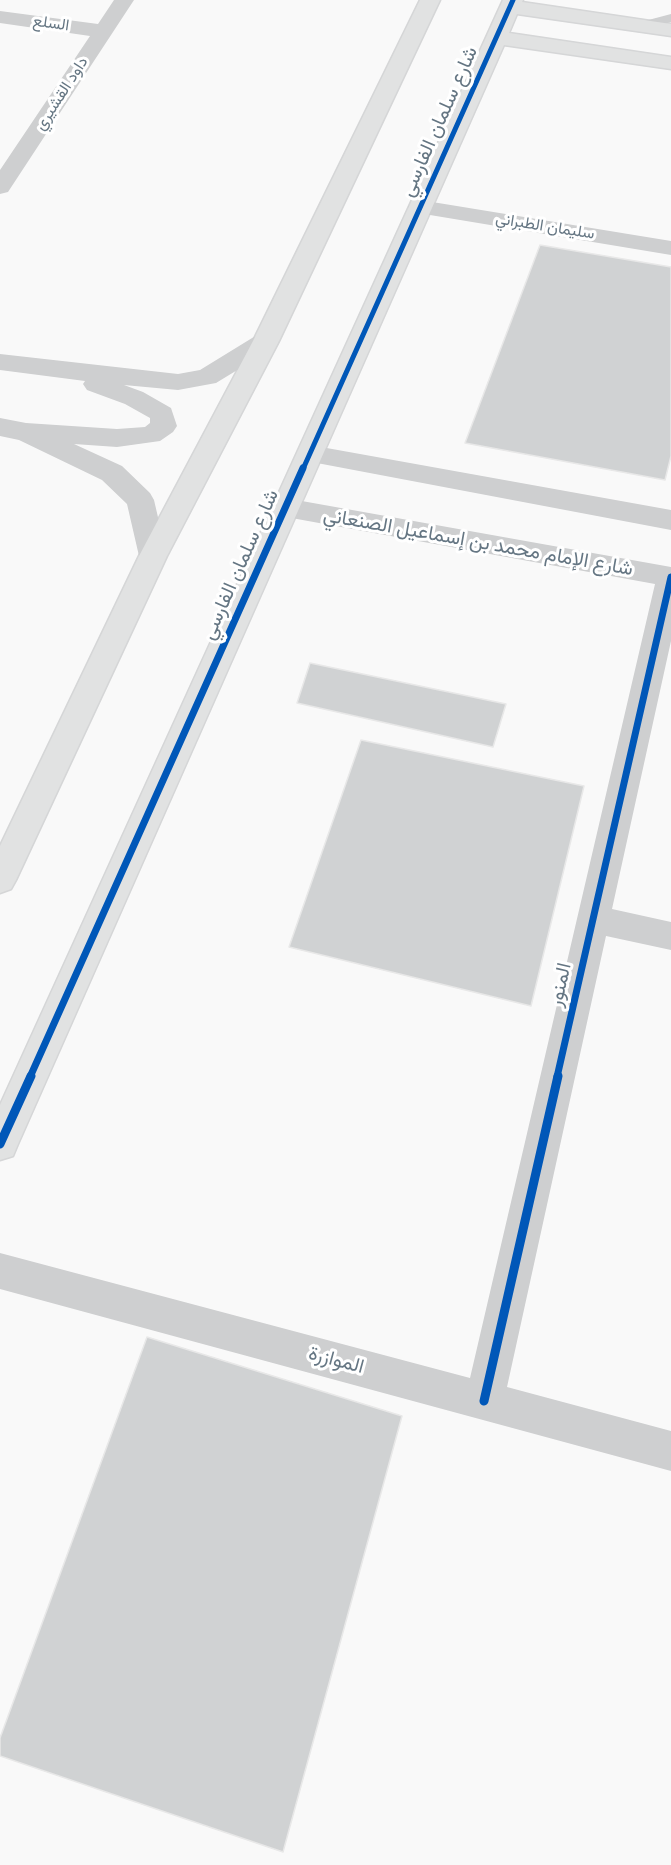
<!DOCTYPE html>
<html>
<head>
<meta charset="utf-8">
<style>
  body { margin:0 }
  canvas { display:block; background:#f9f9f9 }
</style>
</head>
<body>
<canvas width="671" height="1865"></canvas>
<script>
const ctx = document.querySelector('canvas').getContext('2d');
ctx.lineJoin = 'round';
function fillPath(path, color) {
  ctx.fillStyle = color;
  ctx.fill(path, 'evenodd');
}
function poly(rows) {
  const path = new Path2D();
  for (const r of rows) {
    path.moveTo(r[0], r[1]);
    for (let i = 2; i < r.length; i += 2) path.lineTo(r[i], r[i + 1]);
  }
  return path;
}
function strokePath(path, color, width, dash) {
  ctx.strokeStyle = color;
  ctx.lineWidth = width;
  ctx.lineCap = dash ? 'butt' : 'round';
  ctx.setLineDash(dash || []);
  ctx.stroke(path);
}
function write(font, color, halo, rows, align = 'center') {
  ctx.font = font + ' Roboto,Vazirmatn,sans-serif';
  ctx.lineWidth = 6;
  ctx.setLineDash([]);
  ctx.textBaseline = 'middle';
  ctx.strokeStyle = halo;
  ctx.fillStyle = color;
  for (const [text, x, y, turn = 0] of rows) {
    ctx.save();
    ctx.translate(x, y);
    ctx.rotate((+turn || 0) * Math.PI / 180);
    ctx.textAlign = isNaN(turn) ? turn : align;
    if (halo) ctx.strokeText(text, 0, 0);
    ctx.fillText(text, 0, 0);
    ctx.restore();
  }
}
const building = poly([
  [540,245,671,267,671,456,665,480,465,443,540,245],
  [310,663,506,704,493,747,297,703,310,663],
  [361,740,584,786,531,1006,289,947,361,740],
  [147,1337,402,1416,283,1852,0,1756,0,1738,147,1337]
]);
const lane = poly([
  [671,14,671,22,642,30,635,26,637,23,671,14]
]);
const street = poly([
  [114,0,134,0,8,192,0,194,0,170,90,36,0,23,0,11,98,24,114,0],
  [420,200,671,241,671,255,412,212,408,207,412,202,420,200],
  [266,333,275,335,279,341,275,347,216,383,178,390,124,385,143,392,171,408,177,426,173,432,160,441,117,447,74,444,122,466,150,493,154,500,167,556,163,563,153,566,143,563,139,556,127,504,102,480,19,440,0,436,0,418,26,423,117,429,145,427,150,423,150,418,125,404,87,390,83,384,85,381,0,370,0,354,178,374,200,370,257,335,266,333],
  [310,445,671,510,671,530,301,460,297,454,301,448,310,445],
  [285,498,671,567,671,641,612,909,671,922,671,950,606,936,507,1387,671,1431,671,1471,0,1289,0,1253,470,1378,655,584,275,515,271,508,275,501,285,498]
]);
const secondary = poly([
  [420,0,440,0,279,341,167,556,16,880,11,889,0,893,0,846,139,556,253,341,420,0],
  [503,0,523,0,522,2,671,24,671,36,517,14,509,33,671,57,671,69,504,45,18,1144,13,1156,0,1160,0,1105,503,0]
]);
const cyclewayFar2 = poly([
  [303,469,513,0]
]);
const cyclewayFar1 = poly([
  [30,1077,303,468],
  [557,1077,671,577]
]);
const cycleway = poly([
  [0,1144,31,1076],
  [484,1401,558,1076]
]);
const farStreetnames = [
  ["السلع",51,24,8],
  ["داود القشيري",62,94,-57],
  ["سليمان الطبراني",545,227,9]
];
const streetNames = [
  ["شارع سلمان الفارسي",440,122,-66],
  ["شارع الإمام محمد بن إسماعيل الصنعاني",478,543,10],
  ["شارع سلمان الفارسي",241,565,-66],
  ["المنور",561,985,-77],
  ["الموازرة",336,1361,15]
];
fillPath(building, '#d0d2d3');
strokePath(building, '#e8e8e8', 1.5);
strokePath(secondary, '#d5d6d7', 3);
fillPath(lane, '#cecfd0');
fillPath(street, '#cecfd0');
fillPath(secondary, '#e1e2e2');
strokePath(cyclewayFar2, '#0057b8', 5);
strokePath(cyclewayFar1, '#0057b8', 7);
strokePath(cycleway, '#0057b8', 9);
write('16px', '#657683', '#fff', farStreetnames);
write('20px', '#657683', '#fff', streetNames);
</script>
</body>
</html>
